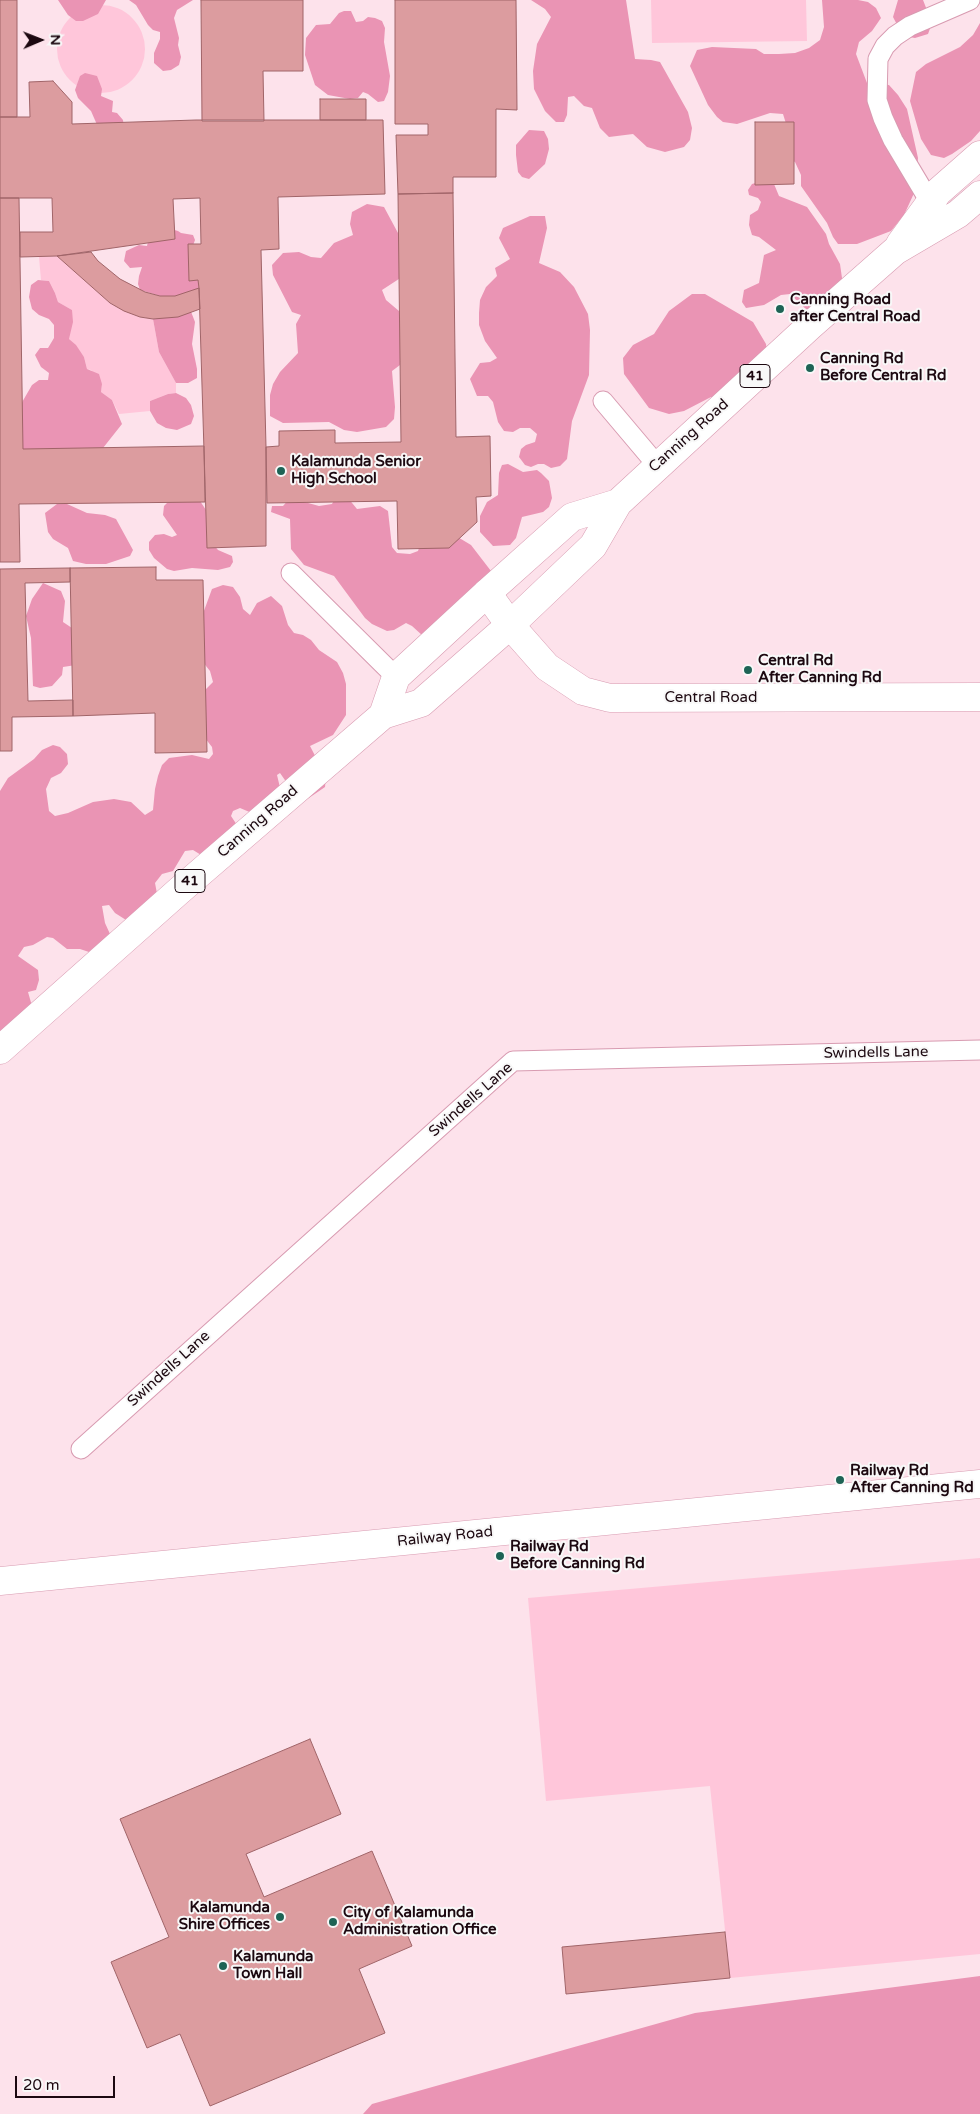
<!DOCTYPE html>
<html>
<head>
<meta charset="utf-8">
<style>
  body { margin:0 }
  #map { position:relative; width:980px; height:2114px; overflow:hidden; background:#fde2eb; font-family:"Varela Round",sans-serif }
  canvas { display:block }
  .north { position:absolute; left:15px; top:15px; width:50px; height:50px; -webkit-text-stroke:4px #f8f8f8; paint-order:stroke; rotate:89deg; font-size:14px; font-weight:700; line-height:20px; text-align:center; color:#1c0810 }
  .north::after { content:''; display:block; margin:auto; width:18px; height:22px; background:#1c0810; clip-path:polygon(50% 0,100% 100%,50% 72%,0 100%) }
  .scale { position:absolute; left:15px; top:2076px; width:100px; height:22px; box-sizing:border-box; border:2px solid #1c0810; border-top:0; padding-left:6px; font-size:15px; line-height:18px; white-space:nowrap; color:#1c0810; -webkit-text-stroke:4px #f8f8f8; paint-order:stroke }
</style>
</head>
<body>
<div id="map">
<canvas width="980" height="2114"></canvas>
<div class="north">N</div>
<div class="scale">20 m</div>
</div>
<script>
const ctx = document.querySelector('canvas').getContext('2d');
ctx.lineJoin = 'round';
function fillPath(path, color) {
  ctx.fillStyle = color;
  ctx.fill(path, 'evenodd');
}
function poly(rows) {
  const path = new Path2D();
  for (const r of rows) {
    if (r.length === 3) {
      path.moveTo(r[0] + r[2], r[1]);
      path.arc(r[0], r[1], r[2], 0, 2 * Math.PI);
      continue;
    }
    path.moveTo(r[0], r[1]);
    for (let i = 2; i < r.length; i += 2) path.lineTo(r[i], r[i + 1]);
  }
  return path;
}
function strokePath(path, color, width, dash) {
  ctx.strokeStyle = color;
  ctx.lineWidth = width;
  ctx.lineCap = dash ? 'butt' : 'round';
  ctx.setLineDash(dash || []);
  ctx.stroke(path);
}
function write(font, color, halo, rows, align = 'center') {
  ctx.font = font + ' "Varela Round",sans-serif';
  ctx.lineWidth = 4;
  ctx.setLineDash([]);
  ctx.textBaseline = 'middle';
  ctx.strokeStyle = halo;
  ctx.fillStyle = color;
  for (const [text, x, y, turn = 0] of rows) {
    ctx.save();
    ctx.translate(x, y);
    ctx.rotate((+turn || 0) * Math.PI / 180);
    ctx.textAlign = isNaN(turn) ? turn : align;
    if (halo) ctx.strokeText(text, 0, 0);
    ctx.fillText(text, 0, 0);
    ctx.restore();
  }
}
const green = poly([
  [651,0,806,0,807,41,652,43],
  [101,49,44],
  [57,256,110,303,140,317,153,319,159,352,176,383,176,393,168,394,150,401,150,411,119,414,112,400,101,392,102,384,91,370,87,369,84,357,69,339,72,310,58,302,55,293,49,281,41,280,39,257],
  [980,1558,980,1954,730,1978,710,1786,546,1801,528,1598]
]);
const forest = poly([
  [58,0,106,0,98,14,83,21,76,21,68,15],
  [129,0,193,0,177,10,174,18,179,38,178,45,181,57,179,65,171,70,163,71,154,63,154,53,160,39,160,32,153,30,148,25,136,5],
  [531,0,626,0,635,59,651,60,660,62,688,112,692,128,690,140,684,147,665,152,647,147,633,134,609,137,600,128,592,108,584,106,574,96,568,97,567,115,564,122,556,122,545,111,534,89,533,71,537,44,551,17,545,9],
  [822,0,858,0,868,2,876,8,881,18,872,31,859,42,856,54,867,83,889,85,898,95,907,109,918,158,915,191,904,215,891,231,857,244,838,244,833,237,827,223,801,186,801,175,795,162,787,158,788,130,783,114,770,113,737,124,723,122,717,117,708,105,690,66,697,50,712,47,756,49,764,54,779,54,795,53,809,48,820,40,824,27],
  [898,0,923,0,932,23,928,34,915,38,903,36,893,17],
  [344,11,351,11,356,22,363,21,368,17,375,18,382,21,385,28,384,42,390,76,388,92,384,101,378,102,368,94,363,92,358,98,350,99,328,95,315,85,305,55,306,38,316,25,330,24,339,13],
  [980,23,980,131,971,141,952,154,944,158,931,155,921,139,910,101,916,72,926,64,960,47,973,35],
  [85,73,97,76,102,89,101,96,113,101,112,112,117,113,123,120,124,128,98,127,91,111,78,98,75,90,80,76],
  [529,130,544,131,548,139,549,149,545,164,529,179,522,177,518,172,516,155,516,145],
  [759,182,774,184,779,196,807,207,826,234,829,244,840,264,842,278,852,286,808,311,790,294,781,295,764,305,746,308,742,302,744,290,759,283,764,255,776,250,759,237,752,235,749,225,750,215,758,210,761,202,758,198,749,195,748,190,752,184],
  [367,204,384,207,398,233,406,262,405,275,382,290,386,300,399,311,405,346,400,365,392,371,395,407,394,419,386,427,357,432,344,430,329,422,283,423,270,416,270,395,273,384,280,372,298,353,296,324,301,315,292,312,273,275,272,265,283,253,299,252,311,257,321,258,334,243,353,235,350,224,352,212],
  [530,216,545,216,547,228,539,263,560,272,574,287,588,314,590,330,589,375,572,421,567,459,560,466,551,468,544,464,538,464,531,467,525,465,519,457,521,449,526,445,535,442,537,434,530,428,520,428,513,432,504,431,498,422,493,402,488,396,477,396,470,379,480,363,490,362,497,358,485,341,479,325,479,313,480,300,486,287,497,276,495,268,510,259,499,238,503,228],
  [171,229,178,231,181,233,193,235,195,240,191,251,203,287,188,297,160,296,140,290,138,284,139,276,142,267,130,268,124,261,126,251,139,245,147,246,149,237],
  [38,280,49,281,55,293,58,302,72,310,73,322,69,339,76,345,84,357,87,369,99,374,102,384,101,392,112,400,122,424,103,448,106,453,38,472,15,438,17,411,32,385,39,380,48,380,49,373,41,367,35,355,40,348,48,348,54,338,54,325,49,319,39,315,32,309,29,297,31,285],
  [692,294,705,294,753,322,766,344,769,370,730,397,711,397,684,411,669,414,649,408,624,374,623,358,633,345,654,334,669,311],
  [190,309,195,322,192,344,197,369,197,378,188,383,176,383,159,352,153,319],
  [176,393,186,398,191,405,194,416,191,424,177,430,166,428,157,423,150,411,150,401,168,394],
  [508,464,523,472,537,470,541,473,549,481,552,498,549,507,543,512,522,517,516,538,510,545,493,546,480,532,480,516,487,502,498,495,499,473,502,465],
  [172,498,198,498,212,519,214,545,218,550,232,556,233,562,230,567,218,570,192,568,174,571,167,569,154,558,149,550,149,542,155,535,164,534,172,537,177,535,163,515,164,506],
  [290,498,319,506,332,504,335,498,348,498,357,509,380,506,388,511,392,547,397,553,410,554,418,551,420,545,456,536,471,545,491,571,423,636,412,626,406,623,394,630,387,631,372,624,365,618,334,576,304,565,291,549,290,519,271,512,272,506,283,506],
  [57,504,67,504,87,513,105,515,116,519,133,550,130,556,106,564,86,564,73,561,68,548,53,539,48,532,45,513],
  [43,583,61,591,65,601,63,622,75,630,76,665,63,667,62,675,52,686,40,688,33,686,31,638,26,616,32,599],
  [223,585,233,587,240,597,243,609,250,615,257,603,271,596,282,606,288,625,294,633,303,635,311,640,319,650,337,662,343,673,346,684,346,715,333,735,310,746,326,777,325,787,303,802,296,796,280,773,277,775,282,796,259,816,240,808,233,811,231,816,243,834,206,858,193,850,185,851,173,871,162,874,155,883,158,899,134,925,115,913,109,905,102,906,105,923,110,934,89,952,80,949,67,949,53,938,47,937,33,945,24,947,18,956,38,970,39,980,36,990,28,992,34,1013,0,1045,0,791,8,778,34,759,42,750,53,745,60,747,67,754,68,764,61,773,51,778,46,789,49,811,55,816,68,813,93,802,114,799,131,802,145,815,153,810,155,789,158,776,162,765,169,758,192,755,209,759,213,754,212,747,201,733,203,692,213,682,210,671,202,661,198,627,212,589],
  [980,1976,980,2114,363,2114,372,2104,695,2013]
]);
const building = poly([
  [0,0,17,0,17,117,0,117,0,0],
  [201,0,303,0,303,71,263,71,264,121,202,121,201,0],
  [395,0,516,0,517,110,496,109,496,177,453,177,453,193,398,194,396,135,428,135,428,124,395,124,395,0],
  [53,81,72,102,72,124,196,120,383,120,385,194,278,197,279,249,261,250,266,447,266,546,207,548,199,288,198,280,189,281,188,244,201,244,200,198,173,199,175,239,57,256,20,257,20,232,53,232,52,198,0,198,0,117,30,117,29,82,53,81],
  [320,99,366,99,366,120,320,120,320,99],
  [755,122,794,122,794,184,755,185,755,122],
  [453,193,456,437,490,436,491,496,476,497,477,522,449,548,398,549,397,501,267,503,266,447,279,446,279,431,335,430,335,443,401,442,398,194,453,193],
  [0,198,19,198,23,449,204,446,205,502,19,504,20,562,0,562,0,198],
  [91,252,98,261,120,279,145,292,160,296,175,296,199,288,200,309,178,317,153,319,140,317,124,311,110,303,57,256,91,252],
  [156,567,156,580,203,580,207,752,155,753,155,713,73,716,70,568,156,567],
  [70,568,70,582,25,583,28,701,73,700,73,716,12,717,12,751,0,751,0,569,70,568],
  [310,1739,341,1814,246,1854,264,1897,372,1851,412,1946,359,1969,385,2033,210,2106,180,2034,147,2048,111,1962,169,1937,120,1819,310,1739],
  [725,1932,730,1978,566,1994,562,1947,725,1932]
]);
const service = poly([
  [930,202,893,140,883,118,877,100,878,59,885,46,895,36,910,26,970,0],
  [603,401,657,465],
  [291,573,396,677],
  [81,1449,513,1061,980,1050]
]);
const minor = poly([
  [487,593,510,625,547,667,583,691,610,698,980,697]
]);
const tertiary = poly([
  [0,1581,980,1484]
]);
const primary = poly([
  [900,244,938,192,980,155],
  [383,715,396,677,487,593,572,517,618,503],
  [0,1050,180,890,383,715,421,703,510,625,593,546,618,503,811,325,895,251,958,214,980,195]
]);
const markers = [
  [780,309,5,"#1e6355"],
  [810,368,5,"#1e6355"],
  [281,471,5,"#1e6355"],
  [748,670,5,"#1e6355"],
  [840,1480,5,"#1e6355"],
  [500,1556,5,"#1e6355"],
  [280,1917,5,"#1e6355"],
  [333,1922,5,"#1e6355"],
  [223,1966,5,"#1e6355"]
];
const shields = [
  [755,376,30],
  [190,881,30]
];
const shieldNames = [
  ["41",755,376],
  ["41",190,881]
];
const poiNames = [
  ["Canning Road",790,300],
  ["after Central Road",790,317],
  ["Canning Rd",820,359],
  ["Before Central Rd",820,376],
  ["Kalamunda Senior",291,462],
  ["High School",291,479],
  ["Central Rd",758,661],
  ["After Canning Rd",758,678],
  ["Railway Rd",850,1471],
  ["After Canning Rd",850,1488],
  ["Railway Rd",510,1547],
  ["Before Canning Rd",510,1564],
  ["Kalamunda",270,1908,"right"],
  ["Shire Offices",270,1925,"right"],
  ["City of Kalamunda",343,1913],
  ["Administration Office",343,1930],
  ["Kalamunda",233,1957],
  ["Town Hall",233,1974]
];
const streetNames = [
  ["Canning Road",689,436,-42],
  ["Central Road",711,698],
  ["Canning Road",258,822,-41],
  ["Swindells Lane",876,1053,-1],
  ["Swindells Lane",471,1100,-41],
  ["Swindells Lane",169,1369,-42],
  ["Railway Road",445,1537,-6]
];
fillPath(green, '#ffc6da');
fillPath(forest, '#ea94b4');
fillPath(building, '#dc9c9f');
strokePath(building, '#a06468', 1);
strokePath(service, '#d89bb1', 21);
strokePath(minor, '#d89bb1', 29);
strokePath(tertiary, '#d89bb1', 29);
strokePath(primary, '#d89bb1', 29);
strokePath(service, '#fff', 19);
strokePath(minor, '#fff', 28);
strokePath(tertiary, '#fff', 28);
strokePath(primary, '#fff', 28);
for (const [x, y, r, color] of markers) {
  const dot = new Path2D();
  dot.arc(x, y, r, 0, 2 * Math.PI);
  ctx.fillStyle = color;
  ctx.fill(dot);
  strokePath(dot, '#f8f8f8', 2);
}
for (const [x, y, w] of shields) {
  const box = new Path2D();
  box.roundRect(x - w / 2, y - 11.5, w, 23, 4);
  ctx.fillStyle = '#f8f8f8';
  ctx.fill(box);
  strokePath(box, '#1c0810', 1);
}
write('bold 14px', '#1c0810', null, shieldNames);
write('bold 15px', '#1c0810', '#f8f8f8', poiNames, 'left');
write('15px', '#1c0810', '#f8f8f8', streetNames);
</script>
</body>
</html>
